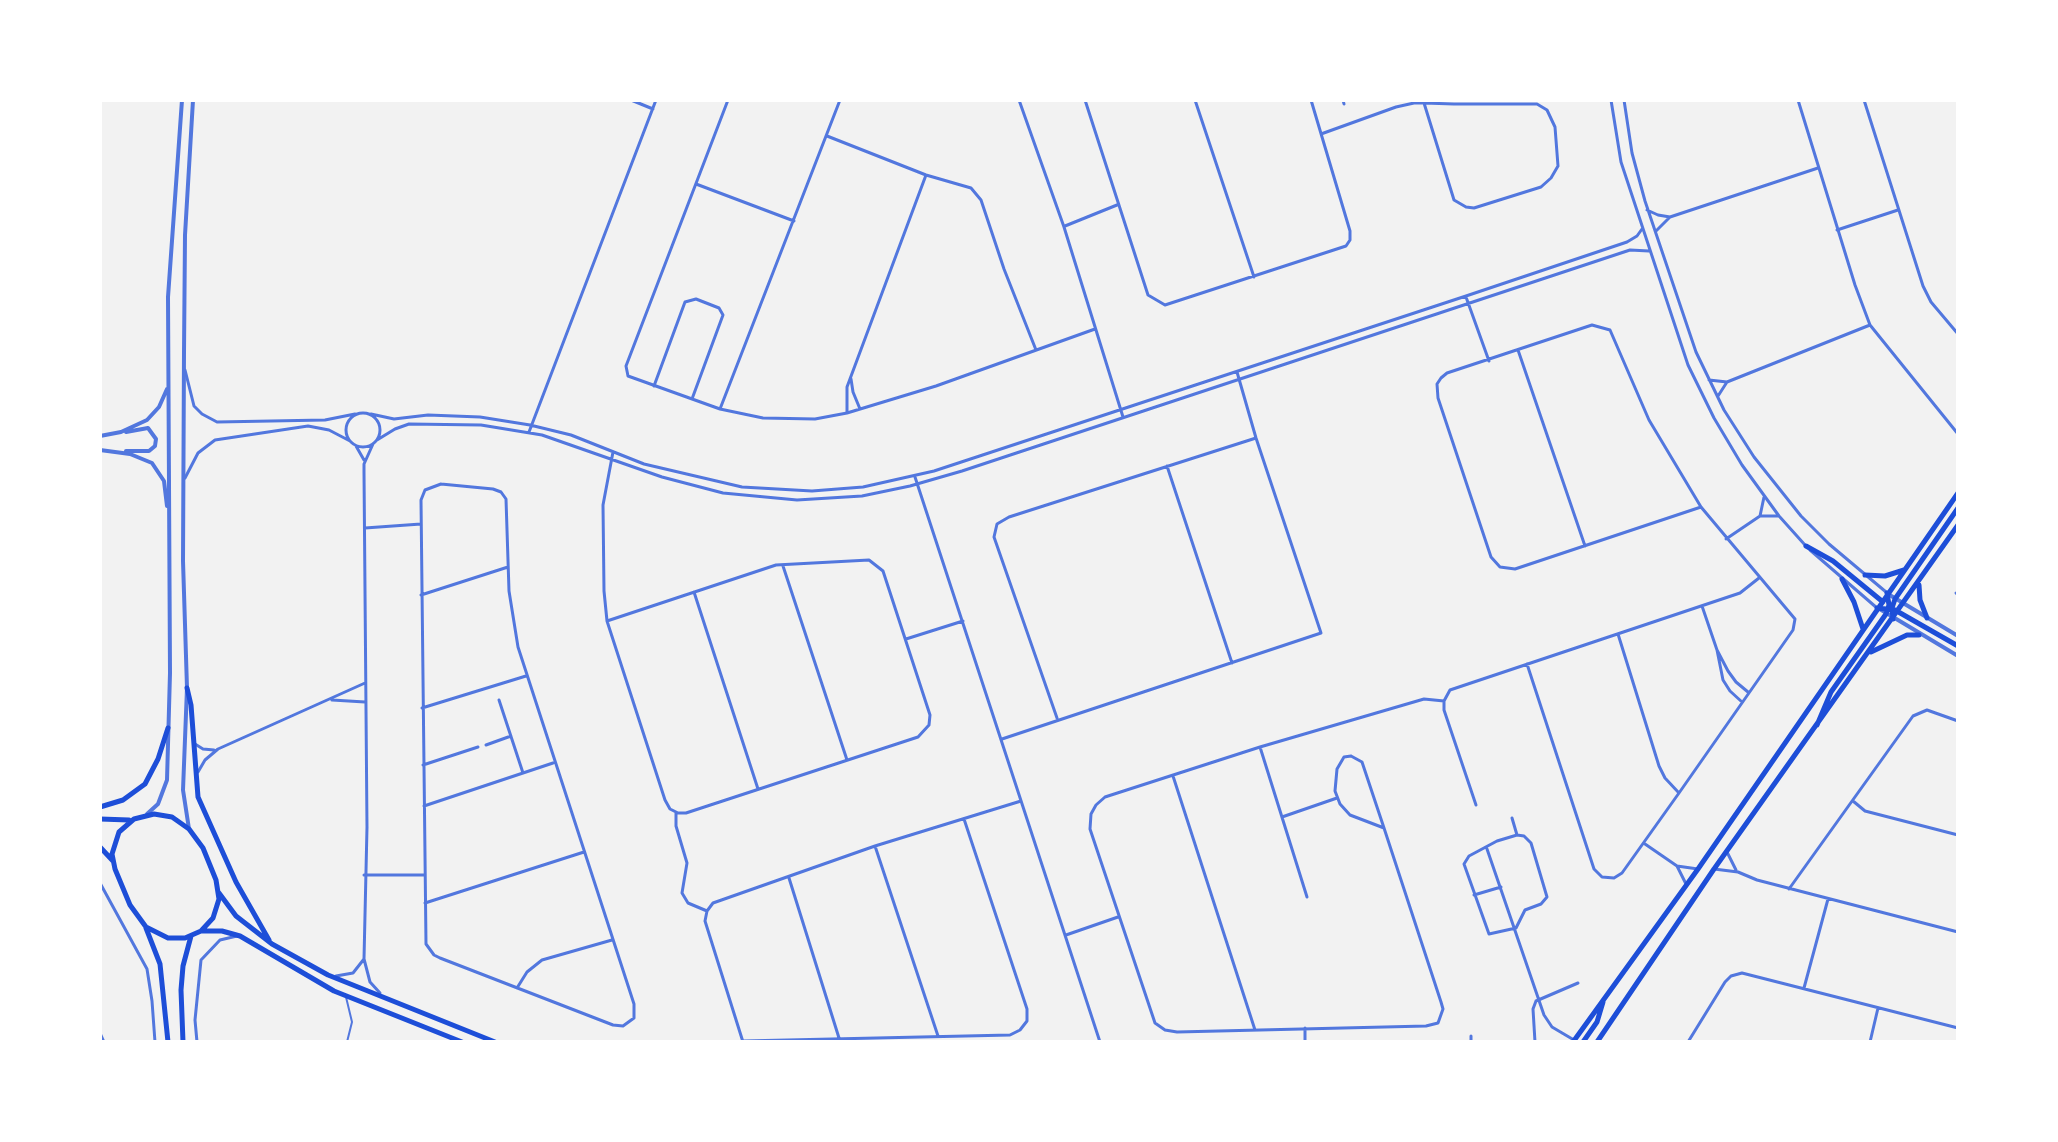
<!DOCTYPE html>
<html>
<head>
<meta charset="utf-8">
<style>
  body { margin:0 }
  #map { position:relative; width:2058px; height:1142px; overflow:hidden; background:#f2f2f2; font-family:Roboto,sans-serif }
  canvas { display:block }
  .frame { position:absolute; inset:0; border:102px solid #fff; pointer-events:none }
</style>
</head>
<body>
<div id="map">
<canvas width="2058" height="1142"></canvas>
<div class="frame"></div>
</div>
<script>
const ctx = document.querySelector('canvas').getContext('2d');
ctx.lineJoin = 'round';
function poly(rows) {
  const path = new Path2D();
  for (const r of rows) {
    if (r.length === 3) {
      path.moveTo(r[0] + r[2], r[1]);
      path.arc(r[0], r[1], r[2], 0, 2 * Math.PI);
      continue;
    }
    path.moveTo(r[0], r[1]);
    for (let i = 2; i < r.length; i += 2) path.lineTo(r[i], r[i + 1]);
  }
  return path;
}
function strokePath(path, color, width, dash) {
  ctx.strokeStyle = color;
  ctx.lineWidth = width;
  ctx.lineCap = dash ? 'butt' : 'round';
  ctx.setLineDash(dash || []);
  ctx.stroke(path);
}
const service = poly([
  [346,997,352,1022,347,1042]
]);
const minor = poly([
  [631,100,653,109],
  [728,100,626,366,628,376,720,409,763,418,815,419,847,413,936,386,1095,329],
  [1019,100,1064,227,1123,417],
  [1085,100,1148,295,1165,305,1346,246,1350,240,1350,231,1311,100],
  [1195,100,1254,277],
  [1343,100,1344,104],
  [1611,100,1621,162,1688,365,1714,418,1742,465,1779,516,1805,545],
  [1624,100,1632,153,1645,201,1696,352,1724,410,1754,457,1801,516,1829,544,1886,592],
  [1798,100,1855,285,1870,325,1958,434],
  [1864,100,1923,286,1931,302,1958,334],
  [1321,134,1396,107,1414,103,1424,103,1454,104,1537,104,1547,110,1555,127,1558,166,1551,178,1541,187,1474,208,1466,207,1454,200,1424,103],
  [827,136,926,175,971,188,981,200,1004,269,1036,350],
  [696,184,794,221],
  [1647,210,1658,215,1670,217],
  [1065,226,1117,205],
  [1837,230,1898,210],
  [1656,231,1670,217,1818,168],
  [1466,297,1489,361],
  [1518,350,1585,546],
  [185,370,194,406,202,414,217,422,325,420,355,414],
  [851,379,853,392,860,409],
  [1709,380,1727,382,1870,325],
  [654,386,685,302,696,299,719,308,723,315,692,399],
  [1718,396,1727,382],
  [720,409,840,100],
  [847,412,847,387,926,175],
  [363,430,17],
  [371,414,394,419,428,415,480,417,530,425,571,435,644,464,742,487,812,491,863,487,934,471,1466,296,1627,242,1637,236,1642,229],
  [529,432,656,100],
  [377,440,395,429,409,424,481,425,542,435,662,477,723,493,797,500,862,496,910,486,962,471,1630,250,1649,251],
  [373,444,364,464,364,472,367,827,364,959,370,982,380,993],
  [356,446,364,460],
  [1167,466,1232,663],
  [915,477,1100,1042],
  [185,478,198,453,215,440,308,426,329,430,350,441],
  [441,484,493,489,501,492,506,499,509,591,518,647,634,1004,634,1018,623,1026,613,1025,440,958,434,955,426,944,421,500,425,490,441,484],
  [1760,516,1764,497],
  [365,528,421,524],
  [1726,539,1760,516,1779,516],
  [1810,550,1877,608],
  [783,566,847,760],
  [694,592,758,789],
  [1956,593,1958,595],
  [421,595,508,567],
  [1702,606,1717,650,1728,671,1736,682,1748,692],
  [607,621,776,565,869,560,883,571,930,715,929,725,918,737,686,813,678,813,670,809,665,800,607,621,604,591,603,505,613,452],
  [1618,634,1659,766,1665,778,1679,793],
  [906,639,963,621],
  [1717,650,1723,680,1730,691,1742,702],
  [1527,664,1594,869,1602,877,1614,878,1622,873,1679,793,1793,630,1795,619,1701,507,1649,420,1610,330,1592,325,1447,373,1441,378,1437,384,1438,398,1491,557,1500,567,1515,569,1701,507],
  [332,700,365,702],
  [499,700,523,773],
  [422,708,526,676],
  [1057,718,994,537,997,524,1009,517,1256,438],
  [1002,739,1321,633,1256,438,1237,372],
  [195,744,203,749,214,750],
  [486,745,511,736],
  [1260,747,1307,897],
  [1351,756,1362,762,1384,828,1350,815,1340,804,1335,791,1337,769,1344,757,1351,756],
  [423,765,478,747],
  [198,772,205,760,218,749,365,683],
  [1173,776,1255,1030],
  [1853,801,1865,811,1958,835],
  [1476,805,1444,710,1444,701,1450,690,1740,593,1759,578],
  [424,806,553,763],
  [676,812,676,826,687,863,682,893,688,903,707,911],
  [1282,817,1337,798],
  [1512,818,1517,835],
  [1384,828,1441,1002,1443,1009,1438,1023,1426,1026,1177,1032,1165,1030,1155,1023,1090,829,1091,814,1096,805,1105,797,1260,747,1424,699,1444,701],
  [1517,835,1524,836,1531,843,1547,897,1541,904,1525,910,1516,928,1489,934,1464,864,1469,856,1497,841,1517,835],
  [1645,844,1677,866,1698,869],
  [875,846,938,1036],
  [1487,849,1544,1015,1552,1027,1574,1040],
  [1727,852,1736,870],
  [1677,866,1686,884],
  [1714,869,1738,872,1757,880,1958,932],
  [364,875,424,875],
  [789,878,839,1038],
  [100,883,147,969,152,1001,155,1042],
  [1789,889,1913,716,1927,710,1958,721],
  [1474,895,1501,887],
  [425,903,584,852],
  [1066,935,1118,917],
  [336,976,353,973,364,959],
  [517,988,527,972,542,960,612,940],
  [1804,988,1828,899],
  [100,1033,104,1042],
  [743,1041,1010,1035,1020,1030,1027,1021,1027,1009,964,819],
  [197,1042,195,1020,201,960,220,940,237,936],
  [743,1042,705,921,707,911,713,903,875,846,1021,801],
  [1305,1042,1305,1028],
  [1471,1042,1471,1036],
  [1535,1042,1533,1009,1536,1001,1578,983],
  [1688,1042,1725,982,1731,976,1742,973,1958,1028],
  [1870,1042,1878,1008]
]);
const tertiary = poly([
  [100,436,121,432,147,420,159,407,167,389],
  [100,450,130,454,152,463,164,481,167,506],
  [126,451,149,451,155,446,156,439,148,428,126,432],
  [1888,594,1958,636],
  [1878,608,1958,656],
  [147,814,158,804,167,780,170,673,168,297,182,100],
  [189,829,183,790,187,688,183,561,184,352,185,235,193,100]
]);
const secondary = poly([
  [187,688,191,705,198,797,236,882,269,940],
  [100,807,123,800,145,784,158,759,168,728],
  [154,814,172,817,189,829,203,848,216,880,219,899,213,918,201,931,185,938,168,938,146,927,130,905,115,869,112,854,119,832,134,819,154,814],
  [100,819,129,820],
  [100,847,113,861],
  [219,893,236,916,272,944,328,975,495,1042],
  [146,928,160,964,168,1042],
  [202,931,222,931,240,936,334,991,462,1042],
  [183,1042,181,990,183,966,191,936]
]);
const primary = poly([
  [1806,546,1833,561,1883,602],
  [1865,575,1885,576,1904,570],
  [1842,579,1854,602,1863,629],
  [1919,585,1920,600,1927,618],
  [1877,608,1895,610,1958,646],
  [1893,619,1892,608,1895,599,1958,508],
  [1871,652,1907,635,1919,635],
  [1817,725,1831,692,1886,614,1889,605,1887,593],
  [1573,1042,1698,869,1958,493],
  [1583,1042,1597,1022,1603,1002],
  [1597,1042,1714,869,1958,525]
]);
strokePath(service, '#5277de', 2);
strokePath(minor, '#5277de', 3);
strokePath(tertiary, '#5277de', 4);
strokePath(secondary, '#1d4ed8', 5);
strokePath(primary, '#1d4ed8', 5);
</script>
</body>
</html>
